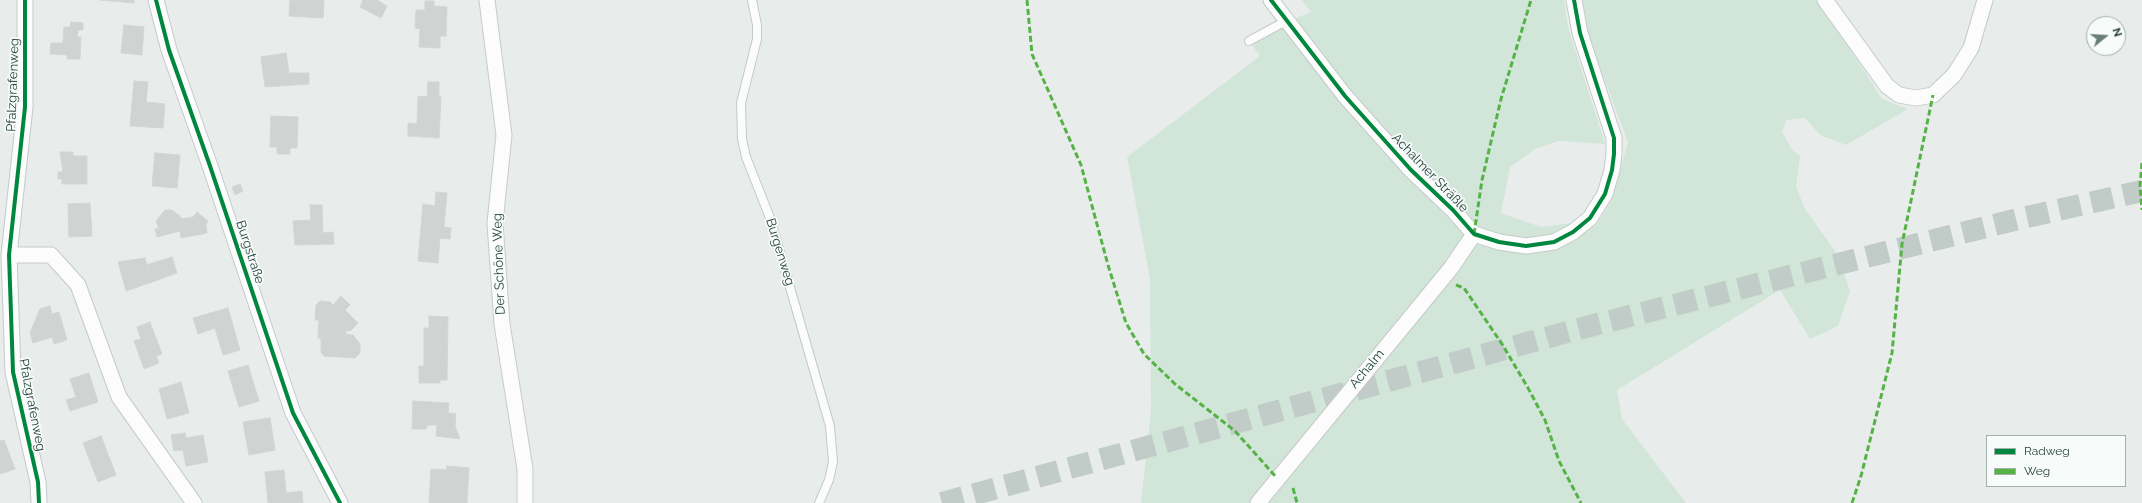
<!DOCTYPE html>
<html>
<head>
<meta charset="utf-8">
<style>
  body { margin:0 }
  #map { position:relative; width:2142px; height:503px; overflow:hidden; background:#e8edeb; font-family:Raleway,sans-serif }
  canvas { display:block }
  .legend { position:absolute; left:1986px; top:435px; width:140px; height:52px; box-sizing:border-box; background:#f7fbf9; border:1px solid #a3b1ad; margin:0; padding:5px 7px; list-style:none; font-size:12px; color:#24423a }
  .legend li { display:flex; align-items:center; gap:8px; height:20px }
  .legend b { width:20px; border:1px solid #a3b1ad }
  .north { position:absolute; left:2086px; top:16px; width:40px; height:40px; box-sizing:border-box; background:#f7fbf9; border:1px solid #a3b1ad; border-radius:50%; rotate:72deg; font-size:11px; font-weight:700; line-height:16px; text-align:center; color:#24423a }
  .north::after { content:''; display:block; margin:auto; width:14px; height:18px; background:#697e78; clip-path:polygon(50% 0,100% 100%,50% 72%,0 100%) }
</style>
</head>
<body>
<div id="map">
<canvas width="2142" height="503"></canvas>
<ul class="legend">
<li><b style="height:5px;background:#00873e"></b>Radweg</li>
<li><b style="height:5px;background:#55b346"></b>Weg</li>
</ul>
<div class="north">N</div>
</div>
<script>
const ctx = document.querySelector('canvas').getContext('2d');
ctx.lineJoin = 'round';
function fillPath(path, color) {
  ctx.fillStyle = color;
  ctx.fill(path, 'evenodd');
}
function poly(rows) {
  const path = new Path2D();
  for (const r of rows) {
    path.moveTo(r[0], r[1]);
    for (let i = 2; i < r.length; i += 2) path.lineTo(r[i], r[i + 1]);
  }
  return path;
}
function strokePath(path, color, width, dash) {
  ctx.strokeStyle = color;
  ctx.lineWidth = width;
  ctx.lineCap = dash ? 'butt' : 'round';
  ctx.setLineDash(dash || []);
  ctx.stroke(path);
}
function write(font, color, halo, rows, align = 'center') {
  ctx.font = font + ' Raleway,sans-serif';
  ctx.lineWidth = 3.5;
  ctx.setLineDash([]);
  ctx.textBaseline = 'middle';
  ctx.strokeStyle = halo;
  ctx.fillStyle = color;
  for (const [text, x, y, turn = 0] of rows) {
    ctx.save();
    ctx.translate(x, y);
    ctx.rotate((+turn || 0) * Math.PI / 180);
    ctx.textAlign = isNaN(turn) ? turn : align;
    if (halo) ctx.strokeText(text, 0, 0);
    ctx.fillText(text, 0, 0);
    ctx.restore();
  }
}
const green = poly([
  [1302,0,1564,0,1568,27,1605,144,1559,141,1535,149,1510,167,1501,213,1541,227,1571,223,1576,238,1596,225,1612,200,1628,142,1586,31,1578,0,1815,0,1838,30,1882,99,1908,109,1846,145,1820,135,1805,118,1786,120,1782,132,1793,151,1800,156,1796,187,1805,209,1837,254,1850,291,1838,326,1810,339,1780,290,1617,390,1622,419,1686,503,1141,503,1151,411,1150,279,1127,157,1260,56,1247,38,1311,12]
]);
const building = poly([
  [100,0,134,0,134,3,100,0],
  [290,0,324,0,323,18,289,16,290,0],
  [363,0,377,0,387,6,381,18,360,7,363,0],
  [425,1,434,1,434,6,447,7,446,36,440,36,440,48,419,47,420,29,415,28,416,10,425,10,425,1],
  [71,22,83,23,83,30,78,30,77,37,81,37,80,59,67,59,67,55,50,54,51,43,63,43,64,27,70,27,71,22],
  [124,25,144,27,142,55,121,53,124,25],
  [286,53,289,73,309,73,309,84,265,87,261,57,286,53],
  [134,81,148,82,146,102,165,104,163,128,130,126,134,81],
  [428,82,439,82,439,97,441,97,439,138,408,136,408,123,417,124,418,96,427,97,428,82],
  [271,116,298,117,297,148,290,148,290,154,277,154,277,147,270,147,271,116],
  [60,152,73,152,73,156,87,156,87,184,62,184,62,179,58,179,58,172,63,172,60,152],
  [155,153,180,155,177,188,152,186,155,153],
  [240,184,243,191,235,195,232,187,240,184],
  [436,192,447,193,444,227,451,228,450,239,440,238,438,263,418,261,423,204,435,206,436,192],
  [90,203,92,236,69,237,68,204,90,203],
  [310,205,322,205,323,233,333,232,334,244,295,245,293,221,311,220,310,205],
  [165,210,172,210,180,216,181,219,193,217,197,212,208,221,206,224,207,233,181,238,180,231,157,237,155,229,159,228,156,221,165,210],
  [172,257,177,273,152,282,146,265,172,257],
  [145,258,152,282,126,291,118,262,145,258],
  [341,296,350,305,345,310,358,323,350,331,346,330,346,334,340,338,318,338,319,320,315,320,316,305,320,301,330,302,333,305,341,296],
  [50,306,52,314,59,312,67,340,54,344,52,337,33,343,30,333,40,309,50,306],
  [228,308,240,350,223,355,215,328,198,334,193,318,228,308],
  [429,316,448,317,447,380,440,380,440,383,419,383,419,366,424,366,424,328,429,328,429,316],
  [150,322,162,354,156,356,159,363,144,369,134,341,141,339,137,327,150,322],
  [345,334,353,335,360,344,360,353,355,358,324,356,321,352,321,337,340,338,345,334],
  [248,365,259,401,239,407,228,371,248,365],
  [89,373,98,402,70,411,66,400,76,397,70,379,89,373],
  [181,382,189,413,167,419,159,389,181,382],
  [413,401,449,403,448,413,456,414,455,426,460,439,436,436,437,425,427,425,426,429,412,429,413,401],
  [270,418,275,450,249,455,243,422,270,418],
  [185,433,186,438,203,435,208,462,186,466,183,450,174,451,171,435,185,433],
  [101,436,116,475,98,482,83,443,101,436],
  [4,440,15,469,0,474,0,441,4,440],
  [447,466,469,468,467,503,429,503,431,469,447,470,447,466],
  [284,470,286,493,302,491,303,503,268,503,265,472,284,470]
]);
const primaryTunnel = poly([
  [942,503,1578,329,2018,219,2142,191]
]);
const lane = poly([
  [752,0,757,25,757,39,741,103,742,139,746,157,770,218,830,426,833,462,829,480,819,503],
  [1249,41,1286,21]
]);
const street = poly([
  [25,0,25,107,9,255,13,372,38,482,39,503],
  [156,0,169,50,210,166,293,413,340,503],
  [487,0,504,135,495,223,502,324,525,469,525,503],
  [1271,0,1345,96,1411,170,1453,210,1474,234,1499,242,1526,246,1554,242,1573,232,1590,218,1605,194,1612,170,1614,154,1614,138,1580,33,1574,0],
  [1825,0,1887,86,1899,95,1916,98,1933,95,1954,75,1971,48,1985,0],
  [9,255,51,255,78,285,119,397,194,503],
  [1258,503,1451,268,1474,234]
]);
const quiet = poly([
  [1027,0,1032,54,1081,165,1108,265,1126,323,1144,354,1175,384,1235,431,1277,478],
  [2142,163,2140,186,2142,210],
  [1474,234,1482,180,1501,99,1531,0],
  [1456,285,1464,288,1502,344,1528,388,1545,420,1559,461,1581,503],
  [1293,488,1297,503],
  [1852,503,1861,476,1892,353,1902,244,1933,95]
]);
const cycleway = poly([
  [25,0,25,107,9,255,13,372,38,482,39,503],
  [156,0,169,50,210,166,293,413,340,503],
  [1271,0,1345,96,1411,170,1453,210,1474,234,1499,242,1526,246,1554,242,1573,232,1590,218,1605,194,1612,170,1614,154,1614,138,1580,33,1574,0]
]);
const streetNames = [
  ["Pfalzgrafenweg",13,85,-88],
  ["Achalmer Sträßle",1430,173,46],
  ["Burgstraße",250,252,72],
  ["Burgenweg",780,252,73],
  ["Der Schöne Weg",499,264,-92],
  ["Achalm",1367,369,-50],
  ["Pfalzgrafenweg",32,405,79]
];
fillPath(green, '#d1e6d8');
fillPath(building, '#cfd4d2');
strokePath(building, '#d1d6d4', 1);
strokePath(primaryTunnel, '#c1cbc8', 22, [22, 11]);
strokePath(lane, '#c5cac8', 10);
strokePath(street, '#c5cac8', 17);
strokePath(lane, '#fcfcfc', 8);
strokePath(street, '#fcfcfc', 15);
strokePath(quiet, '#55b346', 3, [6, 3]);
strokePath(cycleway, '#00873e', 4);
write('13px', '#24423a', '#f7fbf9', streetNames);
</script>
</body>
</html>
